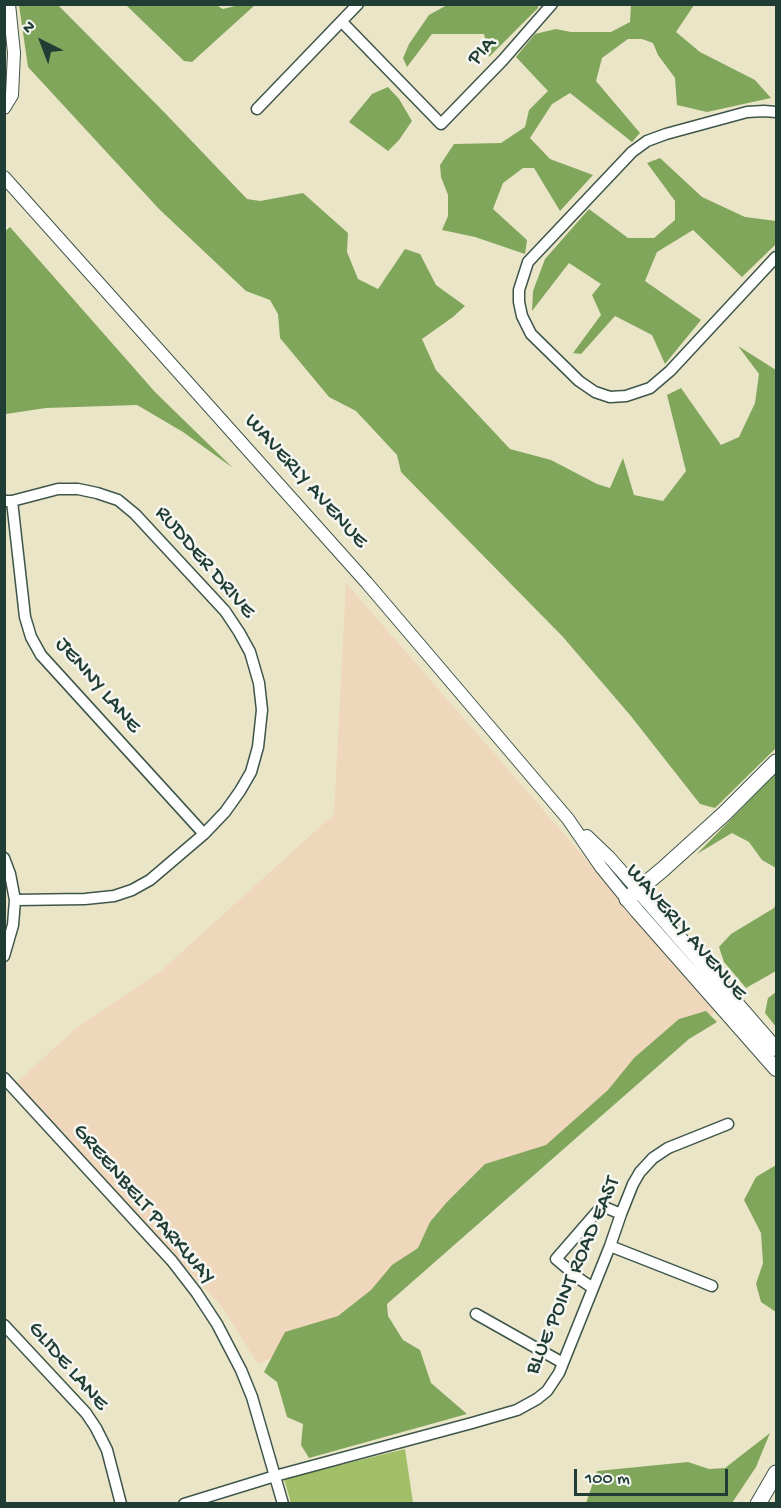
<!DOCTYPE html>
<html>
<head>
<meta charset="utf-8">
<style>
  body { margin:0 }
  #map { position:relative; width:781px; height:1508px; overflow:hidden; background:#ebe5c8; font-family:"Gochi Hand",sans-serif }
  canvas { display:block }
  .frame { position:absolute; inset:0; border:6px solid #1f3d34; pointer-events:none }
  .north { position:absolute; left:12px; top:12px; width:60px; height:60px; -webkit-text-stroke:4px #f6f6f2; paint-order:stroke; rotate:318deg; font-size:16px; font-weight:700; line-height:24px; text-align:center; color:#1f3d34 }
  .north::after { content:''; display:block; margin:auto; width:21px; height:27px; background:#1f3d34; clip-path:polygon(50% 0,100% 100%,50% 72%,0 100%) }
  .scale { position:absolute; left:574px; top:1469px; width:154px; height:27px; box-sizing:border-box; border:3px solid #1f3d34; border-top:0; padding-left:8px; font-size:18px; line-height:21px; white-space:nowrap; color:#1f3d34; -webkit-text-stroke:4px #f6f6f2; paint-order:stroke }
</style>
</head>
<body>
<div id="map">
<canvas width="781" height="1508"></canvas>
<div class="frame"></div>
<div class="north">N</div>
<div class="scale">100 m</div>
</div>
<script>
const ctx = document.querySelector('canvas').getContext('2d');
ctx.lineJoin = 'round';
function fillPath(path, color) {
  ctx.fillStyle = color;
  ctx.fill(path, 'evenodd');
}
function poly(rows) {
  const path = new Path2D();
  for (const r of rows) {
    path.moveTo(r[0], r[1]);
    for (let i = 2; i < r.length; i += 2) path.lineTo(r[i], r[i + 1]);
  }
  return path;
}
function strokePath(path, color, width, dash) {
  ctx.strokeStyle = color;
  ctx.lineWidth = width;
  ctx.lineCap = dash ? 'butt' : 'round';
  ctx.setLineDash(dash || []);
  ctx.stroke(path);
}
function write(font, color, halo, rows, align = 'center') {
  ctx.font = font + ' "Gochi Hand",sans-serif';
  ctx.lineWidth = 5;
  ctx.setLineDash([]);
  ctx.textBaseline = 'middle';
  ctx.strokeStyle = halo;
  ctx.fillStyle = color;
  for (const [text, x, y, turn = 0] of rows) {
    ctx.save();
    ctx.translate(x, y);
    ctx.rotate((+turn || 0) * Math.PI / 180);
    ctx.textAlign = isNaN(turn) ? turn : align;
    if (halo) ctx.strokeText(text, 0, 0);
    ctx.fillText(text, 0, 0);
    ctx.restore();
  }
}
const built = poly([
  [346,583,717,1010,374,1312,258,1364,223,1308,16,1083,76,1028,162,970,334,814]
]);
const green = poly([
  [405,1449,413,1503,291,1503,284,1479]
]);
const forest = poly([
  [214,4,223,9,239,5,255,5,192,62,184,61,126,5],
  [19,5,58,5,164,112,247,199,260,201,303,193,348,233,347,252,358,279,378,289,405,249,420,254,436,285,465,306,453,317,422,339,436,370,510,449,551,460,597,484,610,488,623,458,634,495,663,501,686,471,667,395,681,388,721,445,739,437,755,403,759,374,738,346,776,370,776,748,715,808,700,804,630,715,563,637,401,472,397,455,356,411,329,397,280,338,278,314,270,300,246,291,159,209,28,67],
  [447,5,538,4,538,8,489,57,484,34,432,34,407,67,403,58,409,44,429,15],
  [631,5,694,5,676,32,700,52,755,80,771,98,707,112,677,105,675,78,658,55,653,43,642,39,628,39,602,58,596,81,640,133,632,142,570,93,552,104,530,138,550,159,593,175,560,211,534,168,523,168,503,183,493,209,527,240,525,254,475,237,442,230,448,216,448,195,441,177,440,165,454,144,501,143,525,127,529,110,548,91,516,57,535,34,556,29,571,32,611,32,630,22],
  [388,87,399,99,412,121,399,140,388,151,349,122,372,94],
  [660,158,702,197,745,217,776,221,775,245,742,277,693,230,657,252,645,281,701,320,665,364,652,335,615,316,581,354,573,353,601,315,592,295,601,284,569,263,532,311,533,291,545,259,589,209,628,238,654,238,675,220,675,201,647,163],
  [10,227,155,392,233,468,183,432,137,405,46,408,6,414,5,413,4,232],
  [776,773,776,868,762,860,749,842,732,833,697,854],
  [776,903,776,971,746,988,724,962,719,947,731,934,774,908],
  [776,992,776,1027,765,1013,768,998],
  [706,1011,717,1022,689,1039,387,1304,388,1316,403,1340,420,1350,431,1383,467,1414,309,1458,301,1445,303,1424,287,1417,277,1382,264,1372,285,1332,338,1316,371,1290,392,1265,418,1248,430,1222,447,1202,485,1164,546,1145,608,1090,634,1058,679,1019],
  [776,1165,776,1312,761,1302,756,1284,763,1263,761,1233,744,1200,756,1177],
  [770,1433,756,1467,732,1503,586,1503,597,1471,688,1462,709,1469,725,1468]
]);
const minor = poly([
  [342,22,441,124,503,60,552,4],
  [257,109,358,4],
  [776,112,764,111,747,112,666,134,647,141,632,152,528,262,519,290,519,302,522,316,531,334,579,381,595,392,610,397,626,396,650,388,670,371,776,257],
  [4,501,12,501,58,489,78,489,97,493,118,500,135,514,225,611,239,632,250,652,259,683,262,710,258,747,251,772,240,791,225,812,204,834,150,880,132,890,114,896,85,899,15,900],
  [12,501,25,617,31,637,41,655,204,834],
  [4,858,10,874,15,900,13,925,4,956],
  [4,1078,172,1261,196,1292,217,1324,241,1370,252,1397,283,1504],
  [610,1246,712,1286],
  [593,1288,581,1280,556,1259,602,1206,621,1214],
  [476,1314,563,1363],
  [4,1325,86,1413,96,1428,107,1450,121,1504],
  [184,1504,275,1476,472,1423,517,1410,537,1399,547,1391,559,1373,610,1246,621,1214,633,1184,640,1172,653,1158,668,1148,728,1124]
]);
const tertiary = poly([
  [4,108,12,95,14,53,9,4],
  [4,177,367,583,568,819,601,867,627,899],
  [587,836,609,857,638,890]
]);
const secondary = poly([
  [638,890,776,1049],
  [627,899,637,911,776,1069]
]);
const primary = poly([
  [627,899,662,870,725,813,776,762],
  [758,1504,776,1473]
]);
const streetNames = [
  ["PIA",483,52,-47],
  ["WAVERLY AVENUE",305,482,48],
  ["RUDDER DRIVE",204,563,49],
  ["JENNY LANE",97,686,49],
  ["WAVERLY AVENUE",685,933,49],
  ["GREENBELT PARKWAY",143,1205,49],
  ["BLUE POINT ROAD EAST",574,1276,-67],
  ["GLIDE LANE",67,1367,49]
];
fillPath(built, '#eed7bb');
fillPath(green, '#a0bf67');
fillPath(forest, '#80a65c');
strokePath(minor, '#3e564a', 13);
strokePath(tertiary, '#3e564a', 14);
strokePath(secondary, '#3e564a', 16);
strokePath(primary, '#3e564a', 17);
strokePath(minor, '#fff', 10);
strokePath(tertiary, '#fff', 12);
strokePath(secondary, '#fff', 14);
strokePath(primary, '#fff', 15);
write('22px', '#1f3d34', '#f6f6f2', streetNames);
</script>
</body>
</html>
